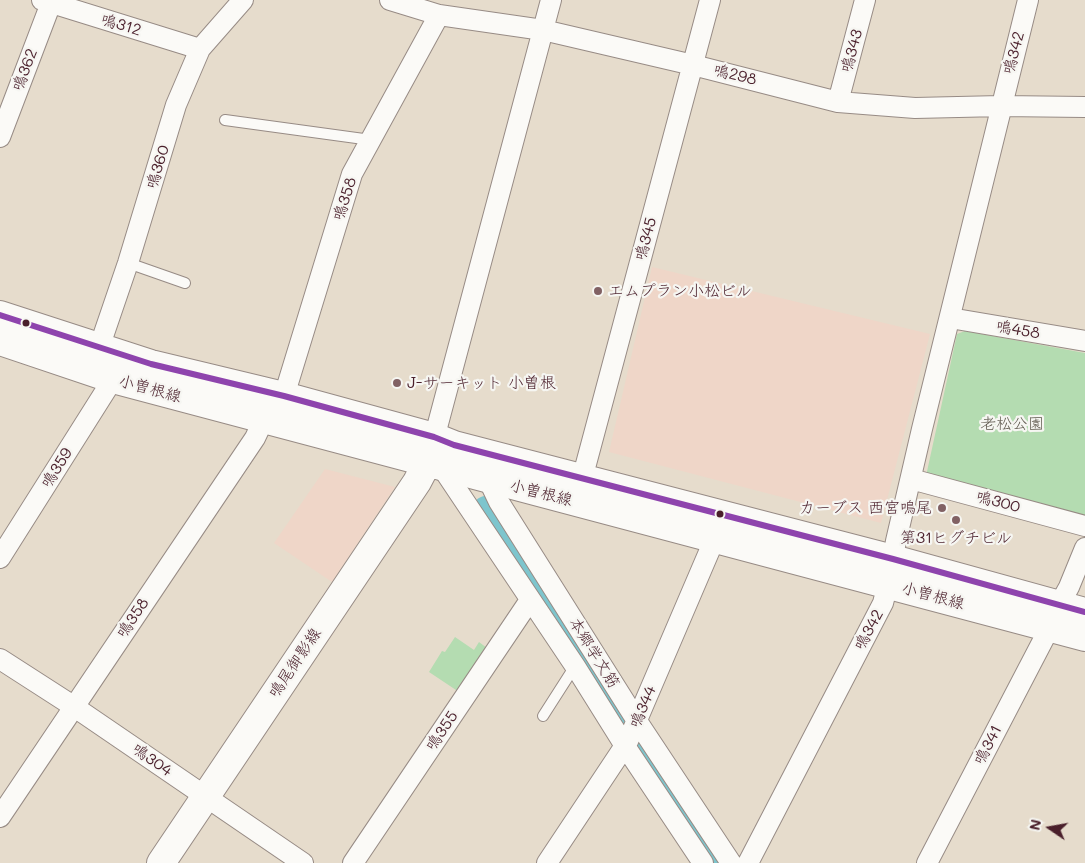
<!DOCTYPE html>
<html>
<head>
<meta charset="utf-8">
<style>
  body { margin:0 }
  #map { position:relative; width:1085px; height:863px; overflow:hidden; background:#e6dccc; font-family:Mali,sans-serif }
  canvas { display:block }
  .north { position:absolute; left:1025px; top:803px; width:50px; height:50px; -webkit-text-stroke:4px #f6f6f2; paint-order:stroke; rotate:282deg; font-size:14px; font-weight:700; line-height:20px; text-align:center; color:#4a1f2b }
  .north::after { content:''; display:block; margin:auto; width:18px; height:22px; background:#4a1f2b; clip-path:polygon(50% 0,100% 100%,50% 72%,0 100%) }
</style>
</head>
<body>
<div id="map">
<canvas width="1085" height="863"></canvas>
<div class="north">N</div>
</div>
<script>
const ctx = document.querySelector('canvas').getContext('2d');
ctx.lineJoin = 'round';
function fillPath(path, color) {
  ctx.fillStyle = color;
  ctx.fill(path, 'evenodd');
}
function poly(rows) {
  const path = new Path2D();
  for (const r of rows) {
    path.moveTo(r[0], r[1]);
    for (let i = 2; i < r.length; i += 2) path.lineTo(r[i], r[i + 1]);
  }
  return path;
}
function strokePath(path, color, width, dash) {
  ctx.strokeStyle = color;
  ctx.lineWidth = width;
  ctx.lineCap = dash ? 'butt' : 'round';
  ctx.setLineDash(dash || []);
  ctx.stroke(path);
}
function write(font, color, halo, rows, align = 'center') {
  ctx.font = font + ' Mali,"Klee One",sans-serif';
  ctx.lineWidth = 4.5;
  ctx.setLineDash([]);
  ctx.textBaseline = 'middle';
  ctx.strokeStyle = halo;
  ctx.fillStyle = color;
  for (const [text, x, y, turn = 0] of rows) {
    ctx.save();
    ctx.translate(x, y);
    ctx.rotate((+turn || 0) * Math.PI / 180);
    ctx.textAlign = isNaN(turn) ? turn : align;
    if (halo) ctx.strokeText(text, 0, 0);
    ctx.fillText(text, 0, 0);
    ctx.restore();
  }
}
const built = poly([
  [652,267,930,334,881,523,609,452],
  [325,469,395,487,332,582,274,543]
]);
const green = poly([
  [965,331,1085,353,1085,518,926,476,957,334],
  [455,637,474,650,479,642,487,648,459,692,429,672,442,651,445,652]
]);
const river = poly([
  [488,513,715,863]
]);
const lane = poly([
  [225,120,371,140],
  [128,263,185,283],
  [543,716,575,666]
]);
const street = poly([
  [42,0,200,49],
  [390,0,439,15,543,30,693,65,838,102,915,108,1001,106,1085,107],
  [838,102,865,0],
  [0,137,51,3],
  [950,318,1085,341],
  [99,348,128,263,176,105,200,49,243,0],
  [284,396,352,174,439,15],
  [431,450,551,0],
  [441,466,575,666,625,746,703,863],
  [482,473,488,479,499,502,637,721,731,863],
  [582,479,710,0],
  [911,479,1085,526],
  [0,558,113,379],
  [1059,605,1069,587,1085,548],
  [0,659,73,706,303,863],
  [0,817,255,438,264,419],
  [353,863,530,600],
  [547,863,628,741,715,538],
  [748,863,883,603,888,584,896,541,922,429,1028,0],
  [927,863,1050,627]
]);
const secondary = poly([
  [0,315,151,364,284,396,434,437,454,445,893,559,1085,612],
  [0,341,113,379,1085,637],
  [161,863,417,482,427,463]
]);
const bus1 = poly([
  [0,315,151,364,284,396,434,437,454,445,893,559,1085,612]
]);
const markers = [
  [598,291,5,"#816163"],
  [26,323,4.5,"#4a1f2b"],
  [397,383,5,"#816163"],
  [942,508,5,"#816163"],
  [720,514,4.5,"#4a1f2b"],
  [956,520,5,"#816163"]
];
const streetNames = [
  ["鳴312",121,25,17],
  ["鳴343",852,51,-75],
  ["鳴342",1014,53,-75],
  ["鳴362",25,70,-69],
  ["鳴298",735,75,14],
  ["鳴360",158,167,-73],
  ["鳴358",345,199,-72],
  ["鳴345",646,239,-75],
  ["鳴458",1018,330,10],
  ["小曽根線",150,389,15],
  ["鳴359",57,468,-58],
  ["小曽根線",541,493,14],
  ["鳴300",998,502,15],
  ["小曽根線",933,596,15],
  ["鳴358",133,618,-56],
  ["鳴342",869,630,-62],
  ["本郷学文筋",594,653,58],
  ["鳴尾御影線",295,663,-56],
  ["鳴344",643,707,-67],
  ["鳴355",442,731,-56],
  ["鳴341",988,745,-63],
  ["鳴304",152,760,35]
];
const poiNames = [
  ["エムプラン小松ビル",608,291],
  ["J-サーキット 小曽根",407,383],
  ["カーブス 西宮鳴尾",932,508,"right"],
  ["第31ヒグチビル",956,538,"center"]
];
const parkNames = [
  ["老松公園",1012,424]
];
fillPath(built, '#efd6c8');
fillPath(green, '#b4dcb1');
strokePath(river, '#7ec5cd', 35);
strokePath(lane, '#978b85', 12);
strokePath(street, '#978b85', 22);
strokePath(secondary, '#978b85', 30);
strokePath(lane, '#fbfaf7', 10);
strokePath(street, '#fbfaf7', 20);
strokePath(secondary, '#fbfaf7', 28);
strokePath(bus1, '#8e44ad', 6);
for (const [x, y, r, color] of markers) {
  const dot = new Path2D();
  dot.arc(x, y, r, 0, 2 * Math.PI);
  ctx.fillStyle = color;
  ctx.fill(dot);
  strokePath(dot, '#f6f6f2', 2);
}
write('16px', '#4a1f2b', '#f6f6f2', streetNames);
write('16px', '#4a1f2b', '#f6f6f2', poiNames, 'left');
write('16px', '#5e584d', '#f6f6f2', parkNames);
</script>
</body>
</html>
